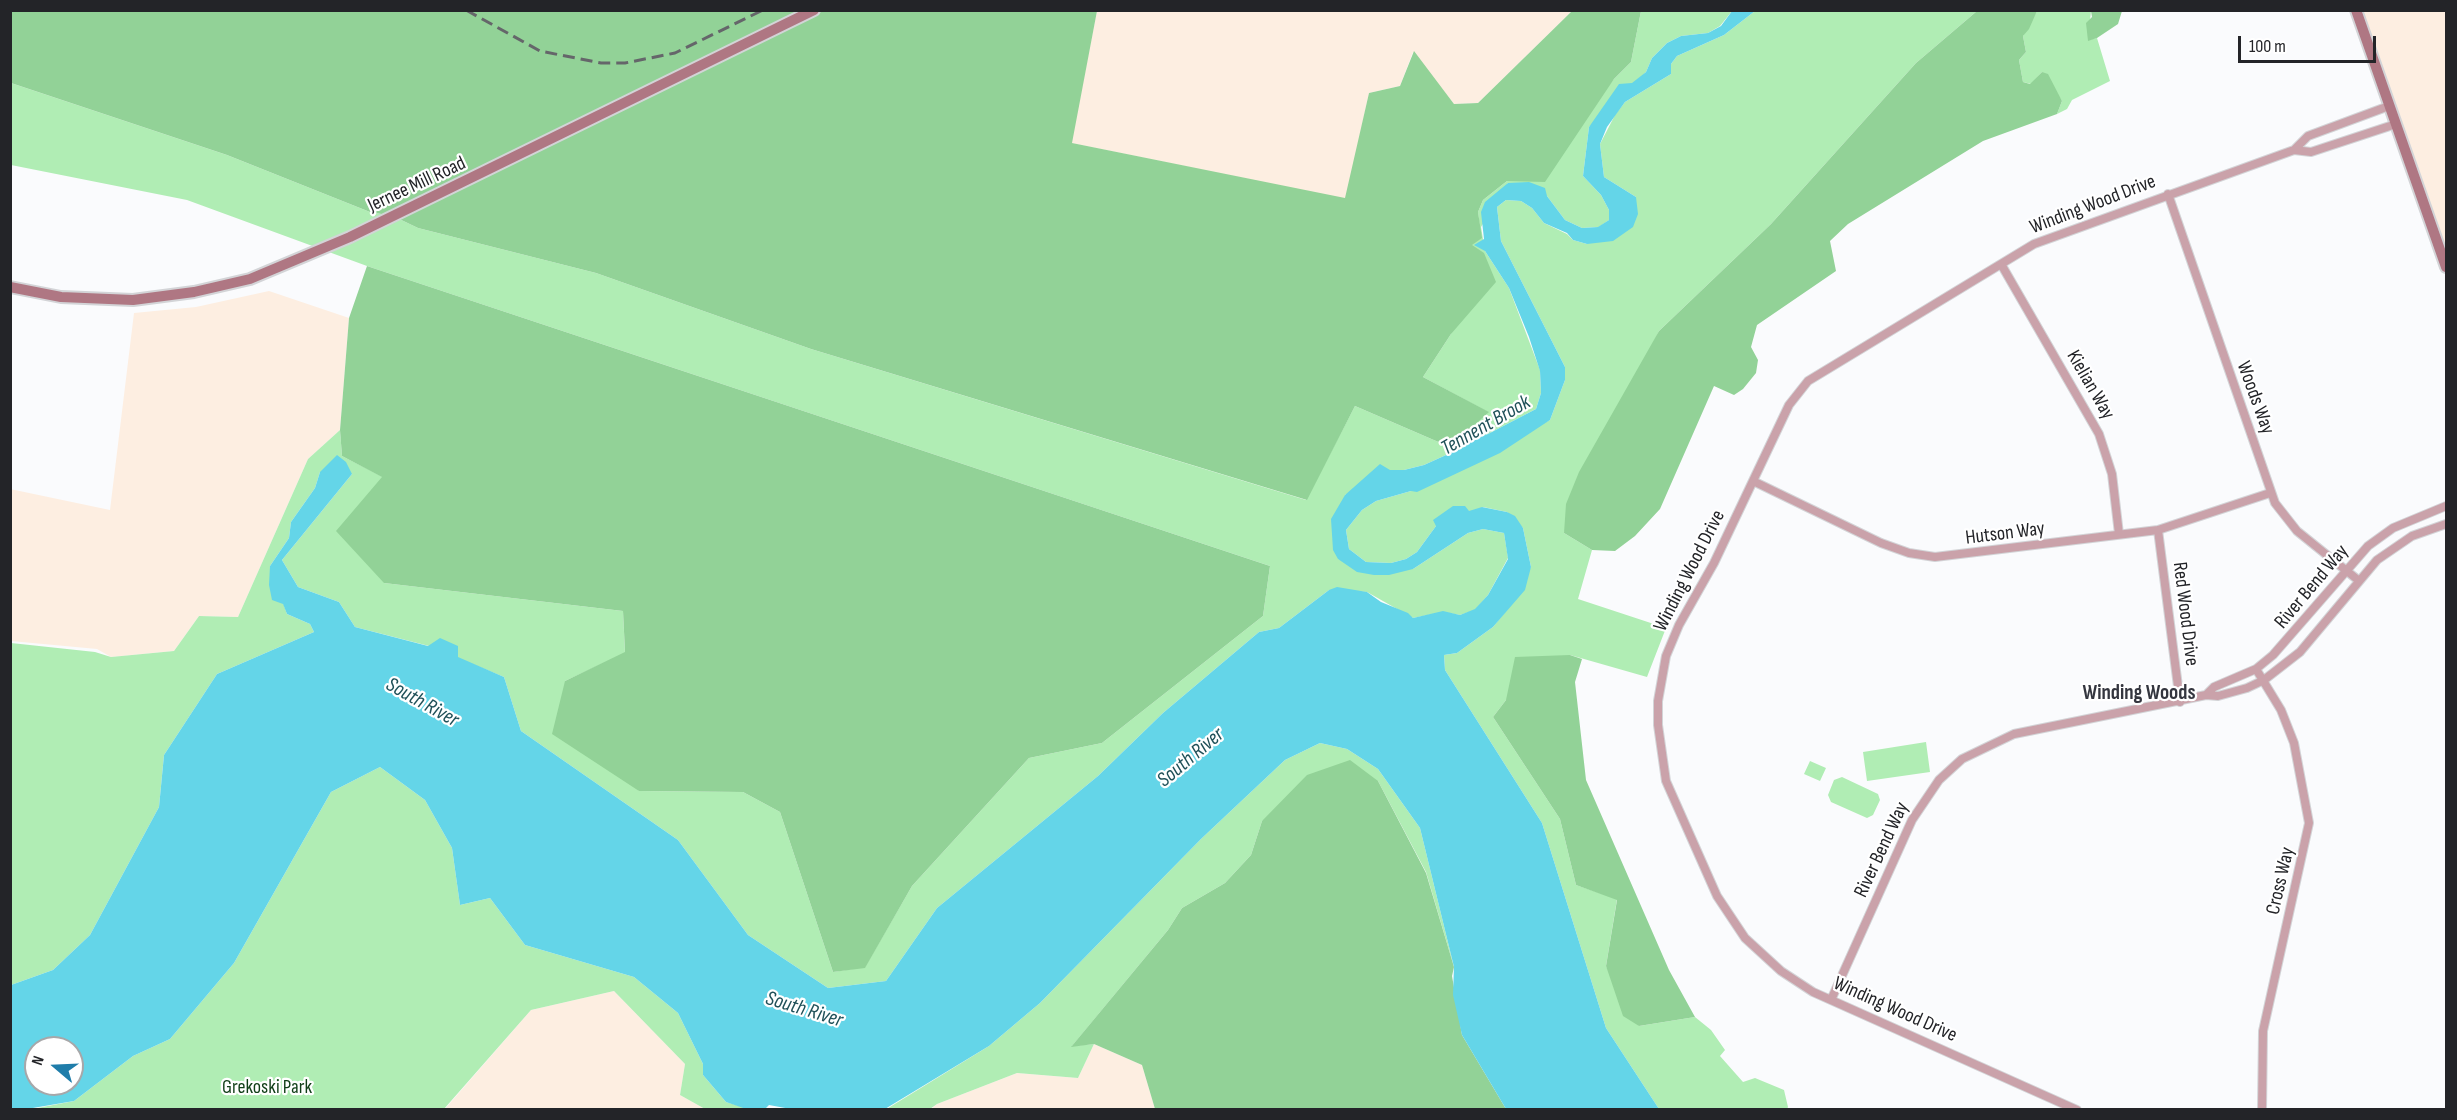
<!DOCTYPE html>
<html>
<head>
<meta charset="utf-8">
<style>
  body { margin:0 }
  #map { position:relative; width:2457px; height:1120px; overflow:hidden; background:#fafbfd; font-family:"Sofia Sans Condensed",sans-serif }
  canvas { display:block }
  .frame { position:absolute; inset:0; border:12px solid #232428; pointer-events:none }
  .north { position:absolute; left:24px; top:1036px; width:60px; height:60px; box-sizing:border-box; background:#fff; border:2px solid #a7a7a9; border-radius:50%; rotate:289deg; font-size:16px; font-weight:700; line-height:24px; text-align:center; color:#232428 }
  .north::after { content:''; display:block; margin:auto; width:21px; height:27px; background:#1f7daa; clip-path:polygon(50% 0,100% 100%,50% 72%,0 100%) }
  .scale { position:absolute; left:2238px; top:36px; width:138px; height:27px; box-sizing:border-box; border:3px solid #232428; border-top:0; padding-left:8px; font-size:18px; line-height:21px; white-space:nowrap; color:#232428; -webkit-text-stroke:4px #fff; paint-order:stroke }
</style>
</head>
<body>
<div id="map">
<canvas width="2457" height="1120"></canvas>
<div class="frame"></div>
<div class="north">N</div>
<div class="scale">100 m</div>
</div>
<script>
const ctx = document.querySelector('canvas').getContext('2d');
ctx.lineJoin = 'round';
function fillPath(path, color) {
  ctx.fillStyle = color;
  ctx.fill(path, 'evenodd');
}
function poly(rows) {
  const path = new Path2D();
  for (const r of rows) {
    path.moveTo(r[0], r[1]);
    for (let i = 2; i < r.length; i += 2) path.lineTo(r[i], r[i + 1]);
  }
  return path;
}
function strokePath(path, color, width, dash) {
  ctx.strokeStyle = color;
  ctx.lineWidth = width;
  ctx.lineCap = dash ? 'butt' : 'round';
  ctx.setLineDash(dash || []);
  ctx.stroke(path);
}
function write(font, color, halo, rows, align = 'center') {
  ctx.font = font + ' "Sofia Sans Condensed",sans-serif';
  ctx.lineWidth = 4.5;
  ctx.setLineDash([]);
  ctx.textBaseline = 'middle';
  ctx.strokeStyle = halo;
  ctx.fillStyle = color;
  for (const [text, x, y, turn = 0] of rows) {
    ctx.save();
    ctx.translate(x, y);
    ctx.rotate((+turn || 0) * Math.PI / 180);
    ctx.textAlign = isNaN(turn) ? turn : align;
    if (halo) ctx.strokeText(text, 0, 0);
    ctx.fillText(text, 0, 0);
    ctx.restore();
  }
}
const industrial = poly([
  [1097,11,1572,11,1478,103,1454,104,1413,52,1400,86,1369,93,1346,199,1071,143],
  [2356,11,2446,11,2446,267],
  [269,291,349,318,340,430,308,459,238,617,199,616,174,651,111,657,97,649,11,641,10,489,110,510,134,313,196,307],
  [614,991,685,1064,680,1095,705,1109,444,1110,531,1010],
  [1094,1044,1142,1065,1155,1109,930,1110,937,1104,1017,1073,1078,1078]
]);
const green = poly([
  [1641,11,1732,11,1720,26,1708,33,1681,36,1667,43,1652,58,1646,72,1589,127,1583,176,1601,195,1609,210,1609,220,1599,227,1582,228,1565,220,1547,196,1508,183,1481,227,1485,251,1509,288,1540,370,1541,393,1536,409,1488,434,1466,441,1466,446,1424,465,1404,470,1390,470,1345,495,1338,559,1413,569,1468,533,1483,529,1504,533,1508,558,1488,595,1475,610,1460,615,1443,612,1413,618,1367,592,1329,590,1279,628,1259,632,1163,713,1098,776,937,908,886,981,828,988,748,935,678,840,521,731,504,677,429,646,355,627,339,602,298,587,282,560,352,474,320,472,315,488,291,522,289,538,270,566,287,614,310,624,314,632,217,674,164,755,159,807,90,935,53,970,11,985,11,643,95,652,111,657,174,651,199,616,238,617,308,459,340,430,342,456,383,477,384,583,623,611,625,653,565,681,639,791,743,792,780,812,833,972,865,967,912,886,1029,758,1102,743,1263,616,1270,566,367,266,187,200,11,165,11,83,227,155,370,212,393,216,418,228,596,273,811,349,1306,500,1355,406,1450,447,1488,412,1423,377,1451,334,1471,245,1481,238,1478,212,1483,200,1507,181,1531,180,1614,79,1631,62],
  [1755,11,1977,11,1916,63,1771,224,1659,331,1564,533,1592,550,1578,599,1666,628,1647,677,1570,655,1506,700,1493,717,1560,819,1576,885,1617,899,1606,966,1639,1026,1695,1017,1711,1030,1725,1050,1720,1056,1743,1082,1755,1078,1784,1090,1788,1107,1787,1109,1659,1109,1606,1028,1542,823,1445,670,1444,655,1457,653,1493,627,1506,611,1531,567,1523,528,1507,512,1483,507,1436,526,1417,552,1406,559,1391,563,1366,562,1349,549,1346,530,1362,510,1376,501,1411,491,1550,420,1565,380,1565,367,1501,241,1497,207,1506,200,1521,201,1532,208,1544,223,1567,234,1573,240,1587,244,1636,197,1604,177,1600,144,1615,115,1625,102,1671,74,1671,64,1677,56,1724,35],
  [2037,11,2091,11,2088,40,2097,38,2110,81,2072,100,2067,109,2057,114,2062,101,2042,72,2031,84,2023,82,2019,60,2026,52,2023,36],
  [1926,742,1930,772,1867,781,1863,752],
  [1320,743,1347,749,1378,769,1420,828,1454,967,1426,872,1378,781,1262,821,1251,855,1225,883,1182,908,1168,930,1072,1046,1094,1044,1078,1078,1017,1073,937,1104,930,1109,885,1110,989,1046,1040,1003,1201,839,1285,760],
  [1810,761,1826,768,1820,781,1804,774],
  [380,767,425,800,452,848,460,905,490,898,525,945,634,977,678,1013,703,1064,703,1075,726,1102,749,1109,705,1109,680,1095,685,1064,614,991,531,1010,444,1109,27,1110,74,1101,133,1056,170,1039,234,963,331,792],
  [1842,777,1878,794,1880,800,1873,815,1867,818,1831,802,1828,795,1834,780]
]);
const forest = poly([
  [10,11,1097,11,1072,143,1345,198,1369,93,1400,86,1414,51,1454,104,1478,103,1572,11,1641,11,1631,62,1614,79,1545,182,1507,181,1483,200,1478,212,1482,238,1472,245,1484,253,1496,282,1451,334,1423,377,1489,412,1450,447,1355,406,1307,500,811,349,596,273,418,228,393,216,370,212,227,155,11,83],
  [1977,11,2037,11,2029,29,2023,36,2026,52,2019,60,2023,82,2030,84,2042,72,2048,74,2062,101,2057,114,1983,141,1848,224,1830,241,1836,271,1757,325,1751,347,1758,360,1756,373,1743,389,1734,395,1714,386,1660,509,1635,536,1615,551,1592,550,1564,533,1566,504,1579,472,1659,331,1771,224,1916,63],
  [2091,11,2122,11,2118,24,2097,38,2088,41,2086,23,2092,17],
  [367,266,1270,566,1263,616,1102,743,1029,758,912,886,865,968,833,972,780,812,743,792,639,791,552,734,565,681,625,652,623,611,384,583,336,531,382,477,342,456,340,430,349,318],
  [1570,655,1582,659,1575,682,1586,780,1669,970,1695,1017,1639,1026,1623,1016,1606,966,1617,900,1576,885,1560,819,1493,717,1506,700,1515,657],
  [1350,760,1378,781,1426,873,1454,967,1452,976,1462,1035,1506,1109,1155,1109,1142,1065,1094,1044,1071,1047,1168,930,1182,908,1225,883,1251,855,1262,821,1307,775]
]);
const water = poly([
  [1732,11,1755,11,1724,35,1677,56,1671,64,1671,74,1625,102,1607,127,1600,144,1604,177,1636,197,1638,214,1633,227,1613,241,1587,244,1573,240,1567,233,1544,223,1532,208,1521,201,1506,200,1497,207,1501,241,1565,367,1565,380,1550,420,1500,453,1417,492,1411,491,1376,501,1362,510,1346,530,1349,549,1366,562,1391,563,1406,559,1417,552,1436,526,1433,520,1453,506,1465,506,1469,511,1482,507,1507,512,1515,516,1523,528,1531,567,1525,590,1493,627,1457,653,1444,655,1445,670,1542,823,1606,1028,1659,1109,1506,1109,1462,1035,1453,995,1454,967,1420,828,1378,769,1347,749,1320,743,1285,760,1201,839,1040,1003,989,1046,885,1109,796,1110,769,1105,765,1109,749,1110,726,1102,703,1075,703,1064,678,1013,634,977,525,945,490,898,460,905,452,848,425,800,380,767,331,792,234,963,170,1039,133,1056,74,1101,27,1109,11,1109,11,985,53,970,90,935,159,807,164,755,217,674,314,632,310,624,287,614,283,604,272,600,269,585,270,566,289,538,291,522,315,488,320,472,337,455,346,462,352,474,282,560,298,587,339,602,355,627,428,646,440,638,458,646,458,657,504,677,521,731,678,840,748,935,828,988,886,981,937,908,1098,776,1163,713,1259,632,1279,628,1329,590,1337,587,1367,592,1381,602,1408,613,1413,618,1443,611,1460,615,1475,609,1488,595,1508,559,1504,533,1483,529,1468,533,1413,569,1389,575,1374,575,1357,572,1338,559,1333,550,1331,519,1345,495,1380,464,1390,470,1404,470,1424,465,1466,446,1466,441,1488,434,1536,409,1541,393,1540,371,1529,337,1509,288,1485,251,1474,245,1484,239,1481,212,1485,202,1508,183,1529,182,1545,188,1547,196,1565,220,1582,228,1598,227,1609,220,1609,210,1601,195,1583,176,1589,127,1619,84,1632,83,1646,72,1652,58,1667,43,1681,36,1708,33,1721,26],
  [36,1048,72,1048,72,1084,36,1084]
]);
const street = poly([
  [2389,106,2308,136,2294,150,2311,152,2396,124],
  [2168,194,2275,503,2297,531,2358,580],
  [2001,264,2099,434,2112,474,2119,534],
  [1753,481,1881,543,1909,553,1935,557,2158,530,2270,493],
  [2158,530,2180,702],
  [2256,669,2281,710,2294,743,2309,823,2263,1031,2262,1110],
  [2206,695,2214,687,2256,669,2273,655,2368,546,2393,528,2446,506],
  [1831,1000,1912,820,1939,780,1962,759,2014,734,2206,695,2218,696,2247,688,2264,680,2300,652,2377,560,2412,536,2446,524],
  [2077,1110,1813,992,1781,971,1745,938,1717,896,1666,781,1658,725,1658,701,1666,656,1679,625,1714,563,1789,405,1808,381,2034,244,2294,150]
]);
const secondary = poly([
  [2356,10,2446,267],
  [10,287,61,297,133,300,194,292,250,279,350,237,814,10]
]);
const rail = poly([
  [466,10,540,51,601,63,625,63,675,53,763,10]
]);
const streetNames = [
  ["Jernee Mill Road",417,185,-25],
  ["Winding Wood Drive",2093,205,-21],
  ["Kielian Way",2090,385,60],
  ["Woods Way",2255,398,70],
  ["Hutson Way",2005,534,-7],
  ["Winding Wood Drive",1690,571,-63],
  ["River Bend Way",2312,587,-50],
  ["Red Wood Drive",2185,614,83],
  ["River Bend Way",1882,850,-65],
  ["Cross Way",2281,881,-77],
  ["Winding Wood Drive",1895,1010,24]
];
const parkNames = [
  ["Grekoski Park",267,1088]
];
const waterNames = [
  ["Tennent Brook",1486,426,-30],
  ["South River",422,703,29],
  ["South River",1191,758,-40],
  ["South River",804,1010,17]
];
const neighbourhoodNames = [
  ["Winding Woods",2139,694]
];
fillPath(industrial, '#fdeee1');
fillPath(green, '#b0edb4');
fillPath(forest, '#92d297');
fillPath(water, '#64d5e8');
strokePath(street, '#d3d4d7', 10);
strokePath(secondary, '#d3d4d7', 14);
strokePath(street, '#caa2aa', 8);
strokePath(secondary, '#af7783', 10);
strokePath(rail, '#65666a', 3, [12, 6]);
write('20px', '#232428', '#fff', streetNames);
write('20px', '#103e17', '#fff', parkNames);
write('italic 21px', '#205159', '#fff', waterNames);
write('bold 21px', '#34363f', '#fff', neighbourhoodNames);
</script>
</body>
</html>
